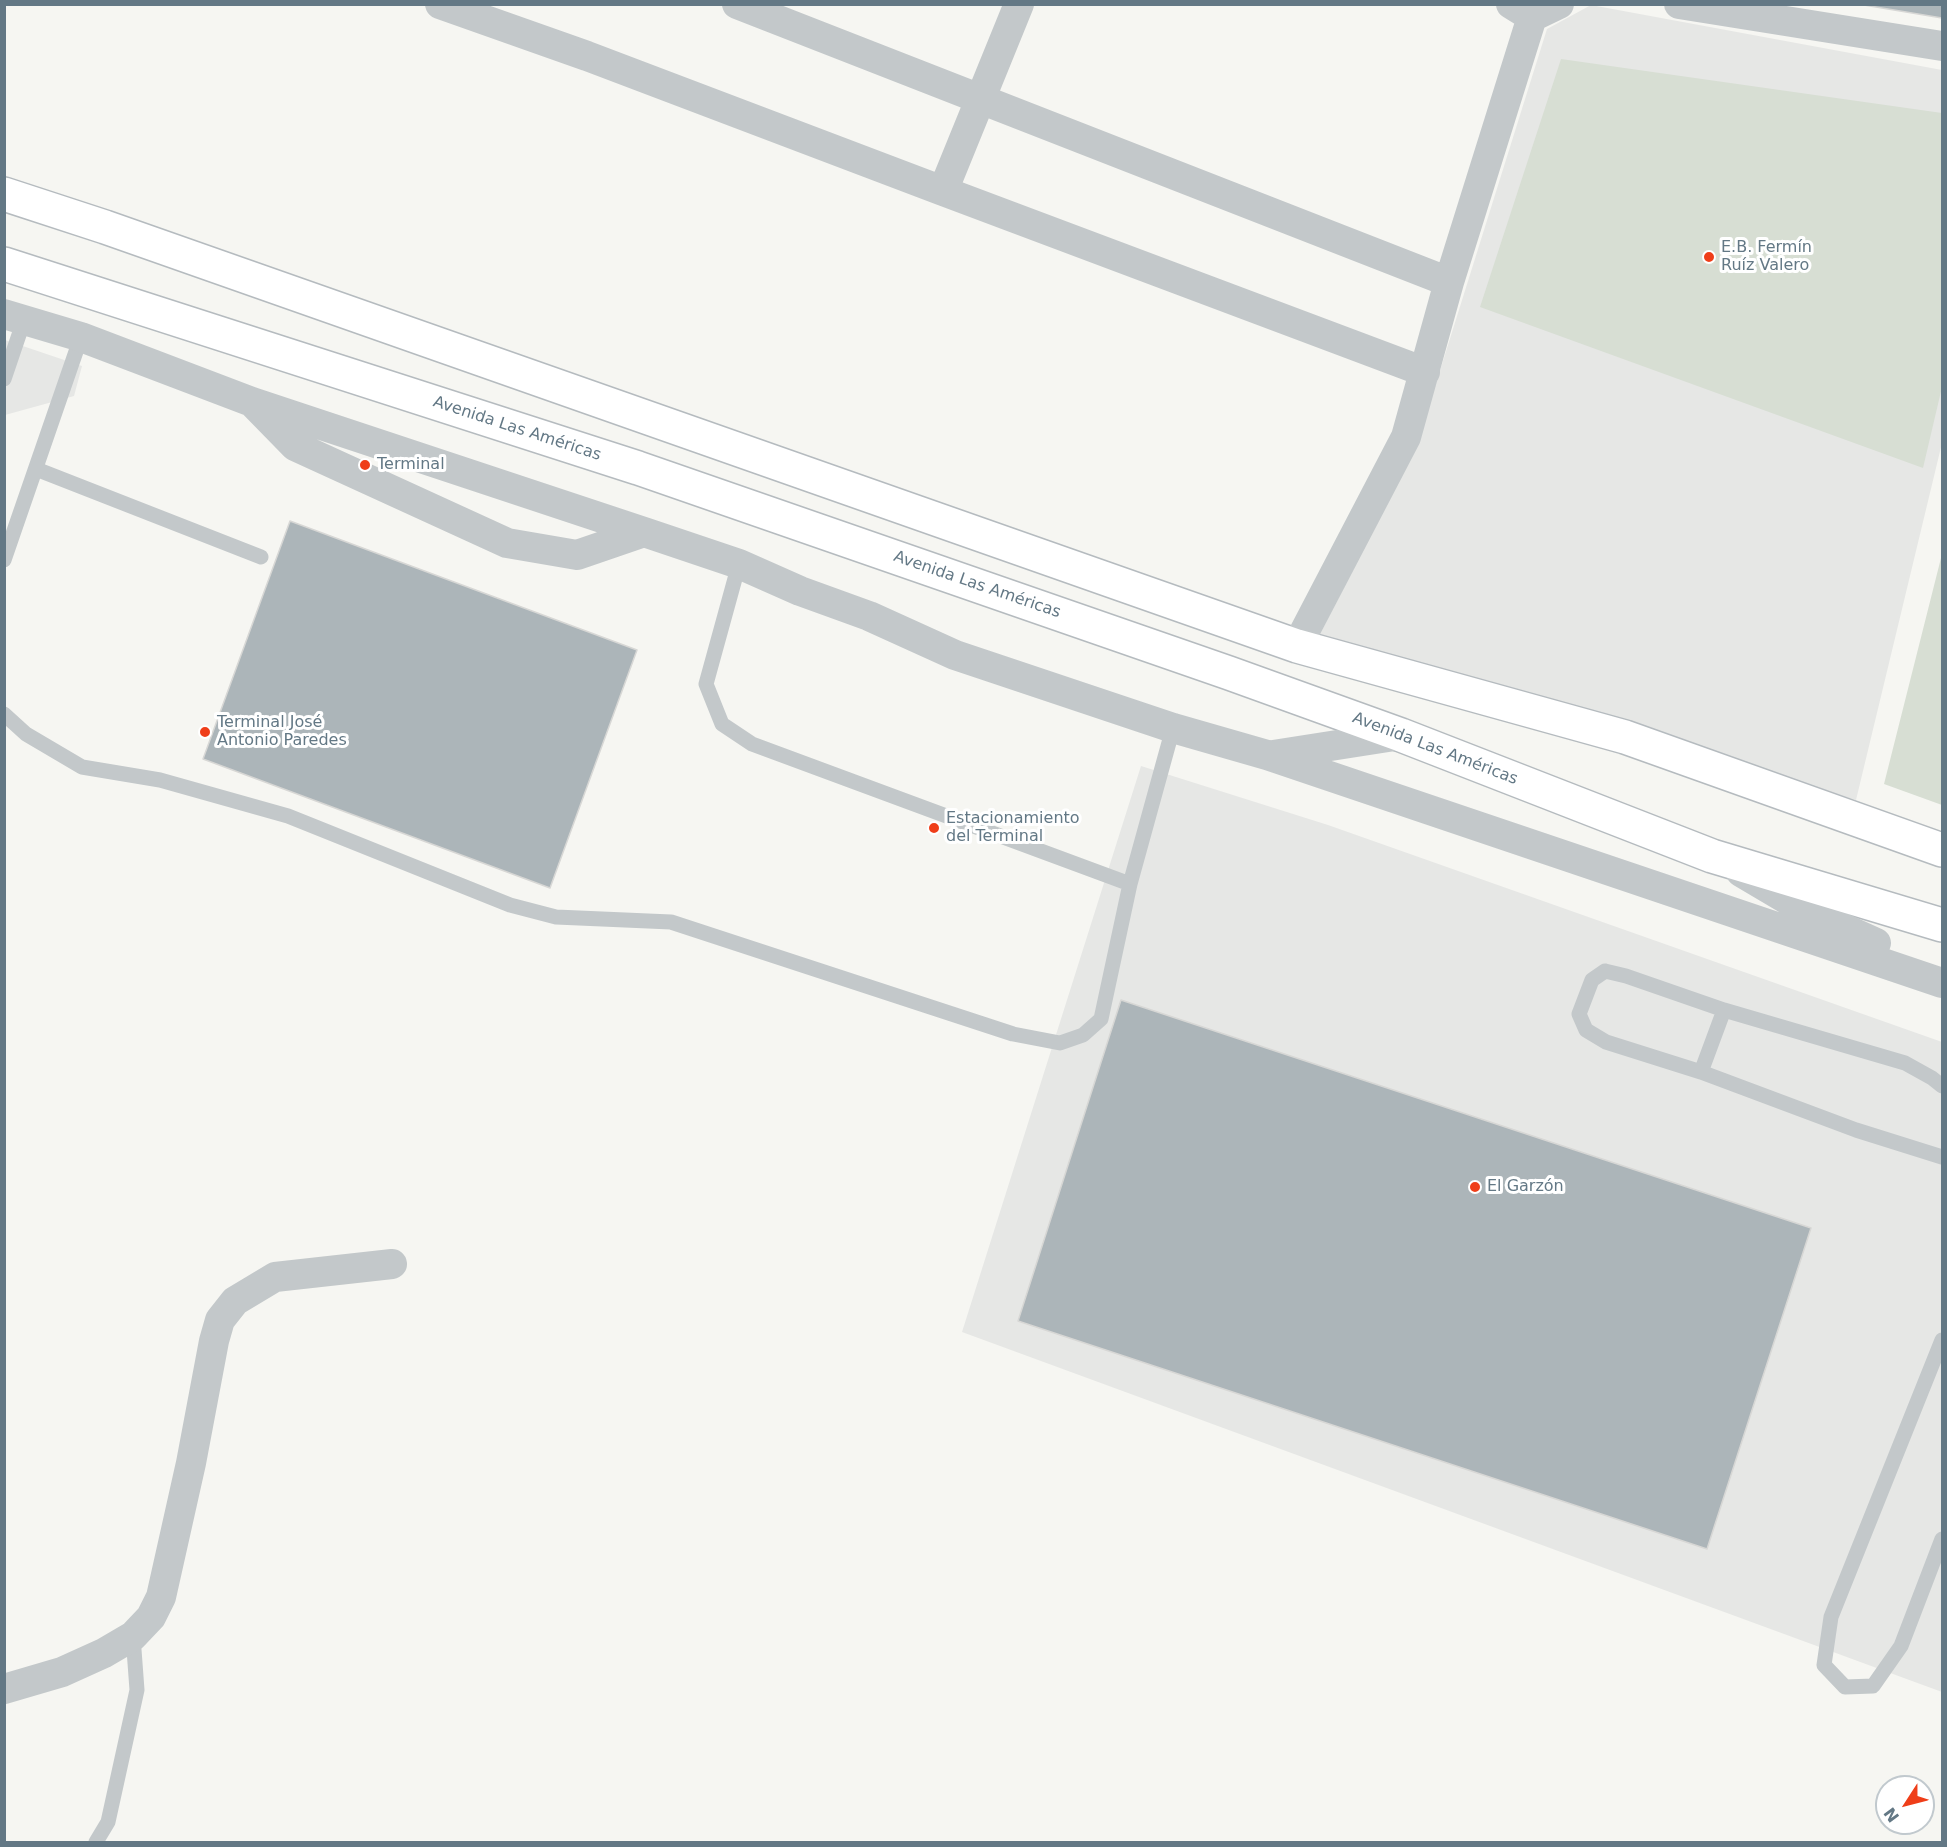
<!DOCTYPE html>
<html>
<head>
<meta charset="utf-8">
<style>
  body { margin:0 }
  #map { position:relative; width:1947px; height:1847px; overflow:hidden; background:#f6f6f2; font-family:"DejaVu Sans",sans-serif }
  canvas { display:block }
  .frame { position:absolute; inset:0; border:6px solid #637885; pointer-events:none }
  .north { position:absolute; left:1875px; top:1775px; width:60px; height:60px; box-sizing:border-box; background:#fff; border:2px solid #c1c9ce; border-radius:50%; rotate:234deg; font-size:16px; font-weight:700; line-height:24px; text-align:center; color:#637885 }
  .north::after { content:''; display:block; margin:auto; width:21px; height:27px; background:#ef3e19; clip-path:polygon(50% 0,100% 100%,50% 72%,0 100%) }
</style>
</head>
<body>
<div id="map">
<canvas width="1947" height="1847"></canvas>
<div class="frame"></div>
<div class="north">N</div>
</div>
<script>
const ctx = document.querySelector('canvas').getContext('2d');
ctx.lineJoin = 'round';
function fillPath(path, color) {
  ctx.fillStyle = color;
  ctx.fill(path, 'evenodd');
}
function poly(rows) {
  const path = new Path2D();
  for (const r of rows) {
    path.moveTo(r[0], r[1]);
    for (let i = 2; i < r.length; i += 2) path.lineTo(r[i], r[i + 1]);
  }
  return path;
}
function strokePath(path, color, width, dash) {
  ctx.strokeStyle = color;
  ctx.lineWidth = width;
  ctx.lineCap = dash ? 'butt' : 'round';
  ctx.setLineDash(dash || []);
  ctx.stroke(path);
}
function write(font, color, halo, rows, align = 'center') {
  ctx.font = font + ' "DejaVu Sans",sans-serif';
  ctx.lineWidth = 6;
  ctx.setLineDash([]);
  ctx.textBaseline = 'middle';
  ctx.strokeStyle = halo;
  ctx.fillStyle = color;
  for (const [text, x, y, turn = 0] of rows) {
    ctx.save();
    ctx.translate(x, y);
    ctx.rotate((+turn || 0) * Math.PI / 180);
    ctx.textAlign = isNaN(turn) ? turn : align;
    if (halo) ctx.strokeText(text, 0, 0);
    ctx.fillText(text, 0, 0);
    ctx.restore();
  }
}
const built = poly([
  [1591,5,1942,70,1942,443,1856,800,1317,640,1416,447,1547,29],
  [5,340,82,366,74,396,5,415],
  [1141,766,1328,825,1942,1042,1942,1692,962,1332]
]);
const green = poly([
  [1561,59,1942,113,1942,387,1923,468,1480,307],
  [1942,554,1942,805,1884,784]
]);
const building = poly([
  [1858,4,1942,4,1942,18,1858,4],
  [290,521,637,650,550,888,203,759,290,521],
  [1121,1000,1811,1228,1707,1549,1018,1321,1121,1000]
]);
const lane = poly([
  [4,379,24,320],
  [36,469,261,557],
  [4,560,81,337],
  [739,564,706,684,722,724,752,744,1130,884],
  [4,714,26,734,82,767,160,780,288,816,510,905,556,917,671,922,1013,1034,1060,1043,1083,1035,1101,1019,1130,884,1173,728],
  [1605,971,1626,976,1724,1010,1701,1072,1606,1042,1586,1030,1579,1014,1592,980,1605,971],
  [1724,1010,1905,1063,1932,1078,1942,1086],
  [1701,1072,1856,1130,1942,1157],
  [1942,1340,1831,1617,1824,1665,1845,1687,1873,1686,1901,1646,1942,1539],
  [96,1842,108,1822,137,1690,133,1636]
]);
const street = poly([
  [440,4,587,56,943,191,1019,4],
  [737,4,1449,282],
  [1511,4,1532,17],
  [1679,4,1942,46],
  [943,191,1425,372],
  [4,314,81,337,252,402,644,532],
  [252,402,295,446,507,543,577,555,644,532,739,564,800,591,869,616,955,655,1173,728,1267,755,1942,983],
  [1297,646,1406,437,1449,282,1532,17,1559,4],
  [1273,755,1401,735],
  [1741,872,1812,914,1876,943],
  [4,1689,62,1672,104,1653,133,1636,151,1617,161,1597,191,1463,214,1341,220,1320,235,1301,275,1277,392,1264]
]);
const secondary = poly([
  [4,194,105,227,1297,646,1625,737,1942,850],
  [4,264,638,468,1229,673,1401,735,1712,856,1942,925]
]);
const markers = [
  [1709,257,6,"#ef3e19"],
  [365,465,6,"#ef3e19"],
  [205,732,6,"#ef3e19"],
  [934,828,6,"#ef3e19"],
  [1475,1187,6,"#ef3e19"]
];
const poiNames = [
  ["E.B. Fermín",1721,248],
  ["Ruíz Valero",1721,266],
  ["Terminal",377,465],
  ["Terminal José",217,723],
  ["Antonio Paredes",217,741],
  ["Estacionamiento",946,819],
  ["del Terminal",946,837],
  ["El Garzón",1487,1187]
];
const streetNames = [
  ["Avenida Las Américas",517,429,18],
  ["Avenida Las Américas",977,585,19],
  ["Avenida Las Américas",1435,749,21]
];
fillPath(built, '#e6e7e5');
fillPath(green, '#d7ded3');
fillPath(building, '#acb5b9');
strokePath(building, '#d7d7d5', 1.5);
strokePath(secondary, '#b5bbbf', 36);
strokePath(lane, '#c3c8ca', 15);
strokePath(street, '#c3c8ca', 30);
strokePath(secondary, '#fff', 33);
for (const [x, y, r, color] of markers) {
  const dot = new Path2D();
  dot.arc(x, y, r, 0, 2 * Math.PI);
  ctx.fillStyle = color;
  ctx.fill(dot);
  strokePath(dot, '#fff', 2);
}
write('16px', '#637885', '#fff', poiNames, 'left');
write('16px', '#637885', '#fff', streetNames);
</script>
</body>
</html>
